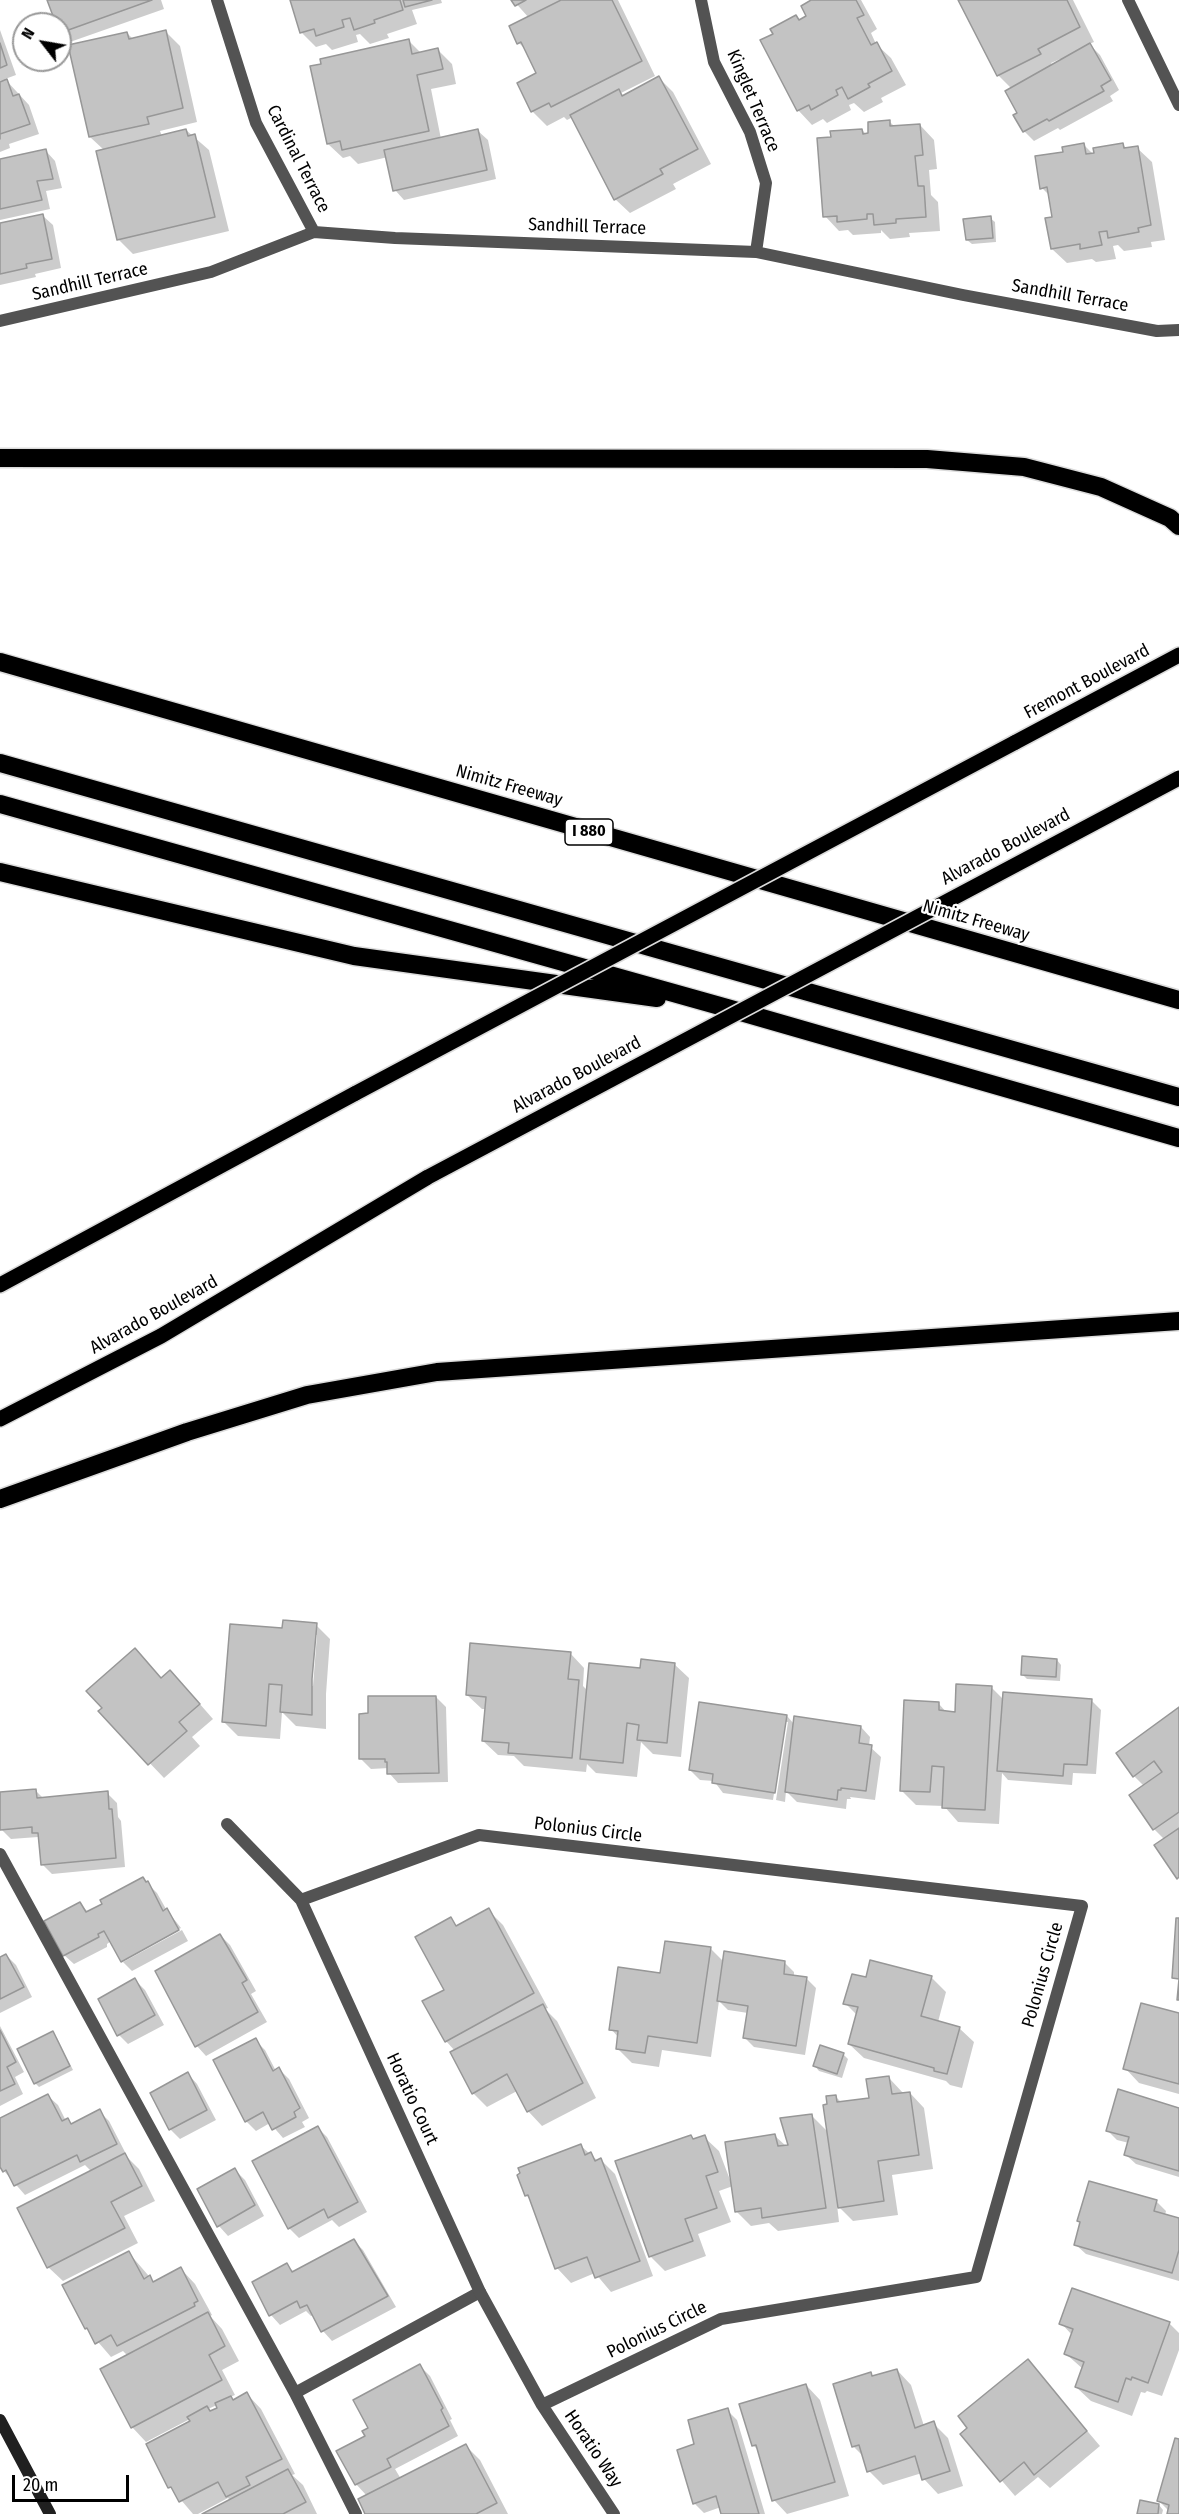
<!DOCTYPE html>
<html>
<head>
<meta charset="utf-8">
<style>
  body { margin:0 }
  #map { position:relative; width:1179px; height:2514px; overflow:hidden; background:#fff; font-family:"Fira Sans Condensed",sans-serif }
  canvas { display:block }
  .north { position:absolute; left:12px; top:12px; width:60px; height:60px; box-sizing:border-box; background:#fff; border:2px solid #999; border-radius:50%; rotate:301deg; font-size:16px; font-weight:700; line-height:24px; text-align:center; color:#000 }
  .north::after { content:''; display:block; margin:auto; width:21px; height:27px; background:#000; clip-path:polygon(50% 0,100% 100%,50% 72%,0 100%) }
  .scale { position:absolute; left:12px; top:2475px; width:117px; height:27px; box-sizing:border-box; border:3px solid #000; border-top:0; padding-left:8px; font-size:18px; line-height:21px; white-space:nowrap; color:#000; -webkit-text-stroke:4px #fff; paint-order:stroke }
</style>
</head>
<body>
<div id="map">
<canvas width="1179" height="2514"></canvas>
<div class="north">N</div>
<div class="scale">20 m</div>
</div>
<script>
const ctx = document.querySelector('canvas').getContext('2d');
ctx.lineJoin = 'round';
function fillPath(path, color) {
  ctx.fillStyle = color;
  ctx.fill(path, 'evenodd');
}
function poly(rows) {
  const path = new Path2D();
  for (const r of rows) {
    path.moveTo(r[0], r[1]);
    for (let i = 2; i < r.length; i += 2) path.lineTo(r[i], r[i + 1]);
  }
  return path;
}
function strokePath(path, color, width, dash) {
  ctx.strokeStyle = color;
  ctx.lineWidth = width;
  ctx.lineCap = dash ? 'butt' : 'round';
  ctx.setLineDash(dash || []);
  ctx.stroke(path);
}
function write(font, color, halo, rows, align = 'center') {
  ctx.font = font + ' "Fira Sans Condensed",sans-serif';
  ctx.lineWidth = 4.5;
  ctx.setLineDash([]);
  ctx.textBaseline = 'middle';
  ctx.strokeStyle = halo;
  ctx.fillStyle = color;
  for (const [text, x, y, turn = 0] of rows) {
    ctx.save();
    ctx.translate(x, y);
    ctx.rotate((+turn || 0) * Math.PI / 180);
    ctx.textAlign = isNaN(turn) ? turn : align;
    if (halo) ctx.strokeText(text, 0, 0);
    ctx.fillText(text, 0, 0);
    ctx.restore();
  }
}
const shadow = poly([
  [49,0,161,0,164,9,70,42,61,32,60,24,58,24],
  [291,0,441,0,442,3,412,10,417,24,387,34,389,38,370,44,360,34,356,35,358,42,332,50,326,44,316,47,302,33],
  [513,0,618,0,655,76,621,93,624,96,659,78,673,92,711,164,673,184,676,189,630,213,615,199,573,117,567,120,564,117,547,126,533,112,519,83,538,73,527,51,519,43,529,18],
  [815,0,861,0,877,29,871,33,876,44,891,58,906,85,881,98,883,102,864,112,854,103,849,105,851,110,827,123,823,119,812,125,798,110,800,21,808,17],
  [960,0,1073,0,1094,42,1089,44,1100,55,1119,90,1110,96,1113,101,1060,130,1058,128,1034,141,1024,131,1015,115,1019,114,1012,89,998,75],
  [1060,59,1061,61,1053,66,1051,63],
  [0,30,16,75,5,79,29,105,39,134,9,144,10,148,0,152],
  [166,32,180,46,197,122,160,131,162,136,186,130,209,150,229,231,133,254,119,240,104,150,90,137,127,33,133,39],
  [408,40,421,53,438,50,452,64,456,84,431,89,441,139,478,131,488,140,496,179,404,200,395,190,388,157,358,164,350,156,343,158,328,144],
  [890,122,895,127,920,125,934,140,937,169,929,170,931,195,938,202,940,231,909,233,910,237,890,239,881,230,881,233,853,235,848,230,839,231,825,216,832,138,862,130,867,135,870,135],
  [1084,145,1095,156,1123,145,1127,149,1137,148,1152,162,1165,240,1151,242,1152,247,1124,251,1118,245,1113,246,1116,259,1096,262,1092,259,1067,263,1052,249,1054,218,1050,196,1042,188,1065,153],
  [46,151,55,161,62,188,46,191,50,209,0,220,0,161],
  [43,216,53,225,61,268,35,274,36,277,0,285,0,225],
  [990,218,995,222,996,242,972,244,967,240],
  [316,1625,330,1639,326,1694,326,1729,296,1726,282,1712,280,1739,238,1736,224,1722,284,1630],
  [314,1635,317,1635,313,1686,310,1686],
  [570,1653,584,1668,583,1686,588,1691,642,1669,674,1664,689,1678,681,1757,653,1754,641,1742,637,1777,596,1773,587,1764,586,1772,524,1766,514,1756,498,1755,483,1741,486,1709,482,1709,467,1695],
  [1057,1660,1061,1665,1060,1681,1027,1679,1022,1674],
  [184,1686,213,1719,192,1737,200,1746,164,1778,100,1711],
  [991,1687,1004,1700,1091,1700,1101,1710,1096,1774,1073,1773,1072,1785,1008,1780,1002,1773,999,1824,958,1822,944,1806,916,1805,901,1790,939,1704,947,1713,956,1713],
  [436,1697,446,1707,448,1782,398,1783,389,1773,389,1768,371,1769,361,1759],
  [1179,1709,1179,1879,1156,1846,1165,1840,1154,1829,1131,1795,1144,1786,1134,1776],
  [787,1716,794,1724,861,1727,870,1737,869,1746,881,1757,875,1800,850,1797,851,1799,847,1799,846,1809,797,1802,786,1791,785,1802,776,1800,788,1722,785,1722,773,1800,723,1793,714,1781,700,1780,690,1770],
  [36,1791,44,1799,107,1793,117,1803,118,1817,121,1821,125,1867,52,1874,42,1864,38,1837,11,1839,1,1829,0,1793],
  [143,1879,157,1893,166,1909,181,1928,123,1959,123,1962,111,1941,107,1944,107,1947,74,1964,64,1955,80,1904,89,1913],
  [488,1910,503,1925,548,2008,545,2009,557,2021,596,2098,542,2126,528,2111,517,2091,487,2107,473,2093,455,2051,446,2041,446,1990,451,1919,458,1927],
  [182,1930,188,1941,132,1971,123,1962],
  [220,1935,230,1945,256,1991,251,1994,267,2022,206,2056,197,2046,173,2006],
  [711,1949,724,1962,784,1962,794,1972,794,1977,806,1978,816,1988,805,2055,754,2047,744,2037,748,2013,728,2010,719,2001,711,2057,662,2050,659,2067,632,2063,618,2049,619,2038,611,2029,661,1975],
  [6,1955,16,1965,32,1997,0,2013,0,1959],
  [871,1961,932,1978,946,1992,938,2022,959,2028,974,2042,962,2088,950,2085,946,2081,864,2058,849,2044,857,2015,845,2003,867,1979],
  [135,1980,145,1990,164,2025,128,2044,119,2035],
  [1179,2016,1179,2094,1139,2083,1125,2068],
  [0,2026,24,2072,15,2077,23,2094,0,2106],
  [53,2033,57,2038,73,2070,39,2087,35,2083],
  [255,2040,265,2050,276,2071,279,2069,289,2079,309,2118,302,2122,305,2127,283,2138,270,2123,256,2131,246,2121],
  [843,2054,848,2059,842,2078,819,2071,815,2066],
  [188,2074,197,2084,216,2120,180,2139,170,2129,152,2094],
  [889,2078,904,2094,910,2093,924,2108,933,2169,892,2175,898,2215,853,2221,837,2205,839,2222,778,2231,769,2223,751,2226,736,2211,733,2186,719,2191,731,2222,698,2234,706,2256,665,2271,650,2256,691,2137,694,2140,704,2137,719,2151,732,2185,775,2136,786,2146,790,2146,811,2115,828,2132,835,2096,842,2103,870,2099],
  [48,2096,58,2105,66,2121,68,2120,73,2125,99,2111,109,2121,126,2154,124,2154,139,2169,155,2201,124,2216,138,2243,63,2281,48,2267,92,2172,85,2165,25,2195,4,2171,0,2163,0,2120],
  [1179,2109,1179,2177,1136,2164,1126,2155,1129,2143,1117,2140,1107,2130],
  [318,2128,327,2137,367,2212,339,2227,332,2220,299,2238,289,2228,254,2162],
  [581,2146,598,2161,601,2160,615,2174,653,2276,611,2292,595,2273,571,2283,557,2268,531,2200,526,2195],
  [235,2170,245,2180,264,2216,228,2236,219,2226],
  [1156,2201,1166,2211,1165,2215,1179,2219,1179,2281,1086,2254,1076,2245],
  [354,2241,363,2250,396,2307,332,2341,323,2331,314,2315,311,2316,306,2311,280,2325,271,2315,254,2283,287,2265,294,2272],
  [129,2253,154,2282,181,2269,195,2284,212,2315,210,2316,222,2329,239,2361,222,2370,235,2395,230,2397,234,2401,247,2394,261,2409,295,2474,292,2475,303,2485,317,2514,205,2514,231,2501,228,2498,198,2514,193,2514,170,2487,192,2422,190,2419,146,2442,132,2427,128,2356,123,2351,111,2357,86,2328],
  [217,2405,219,2408,211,2412,208,2409],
  [1061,2323,1169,2323,1179,2333,1179,2350,1162,2396,1147,2391,1145,2393,1141,2392,1132,2416,1091,2401,1076,2387,1083,2369,1066,2354,1072,2335],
  [1028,2361,1100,2446,1050,2488,1038,2477,1015,2496,962,2434],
  [420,2366,430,2376,452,2419,450,2420,458,2436,395,2469,401,2479,466,2446,480,2460,508,2514,367,2514,367,2496,356,2484,370,2429],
  [897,2370,911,2385,924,2426,933,2423,948,2438,963,2486,938,2494,924,2479,922,2473,883,2485,869,2471,864,2457,853,2446,870,2374,874,2377],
  [806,2385,820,2400,849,2496,787,2514,774,2500,759,2451,753,2445],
  [727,2410,737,2420,765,2514,723,2514,721,2507,704,2513,694,2503,696,2445],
  [1179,2440,1179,2514,1169,2514,1169,2511,1159,2501],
  [1159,2505,1163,2510,1162,2514,1139,2514]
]);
const building = poly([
  [47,0,152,0,60,33,60,24,56,24,47,0],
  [290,0,400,0,403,10,374,20,375,23,354,30,350,18,342,20,344,27,316,36,314,29,300,33,290,0],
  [403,0,432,0,405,7,403,0],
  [511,0,526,0,515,6,511,0],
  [561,0,612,0,642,61,551,107,549,103,531,112,517,83,536,73,521,42,517,44,509,26,561,0],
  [811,0,856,0,864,15,857,18,871,45,877,42,892,71,868,84,870,87,848,99,842,87,836,90,838,95,811,110,809,105,797,111,760,40,773,34,770,29,796,15,799,20,806,16,801,6,811,0],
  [958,0,1067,0,1080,27,1038,49,1041,54,997,76,958,0],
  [166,30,183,108,147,117,149,124,89,137,68,45,127,32,129,39,166,30],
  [409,39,412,54,438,48,443,69,417,75,429,131,342,150,340,141,327,144,310,66,321,64,320,59,409,39],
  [0,43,7,65,0,68,0,43],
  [1090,43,1111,80,1101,86,1104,91,1049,121,1047,119,1023,132,1013,115,1017,113,1005,91,1090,43],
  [659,76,698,149,660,169,663,174,614,200,570,115,619,89,622,96,659,76],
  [7,79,13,96,19,94,30,124,0,134,0,139,0,82,7,79],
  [890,120,890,126,920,124,923,155,915,156,918,186,924,186,926,217,896,219,896,223,874,225,873,214,867,214,867,219,837,222,837,216,823,217,817,138,831,137,830,131,862,129,863,134,868,133,868,122,890,120],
  [186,129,188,136,195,134,215,217,117,240,96,151,186,129],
  [478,129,487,170,393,191,384,150,478,129],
  [1084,143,1086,154,1094,153,1093,148,1123,143,1124,148,1138,146,1151,225,1138,228,1139,232,1108,238,1107,231,1099,232,1102,245,1080,249,1080,244,1051,249,1045,218,1052,217,1047,187,1040,189,1035,156,1063,152,1062,147,1084,143],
  [46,149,53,179,37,181,42,200,0,209,0,159,46,149],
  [43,214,52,259,26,264,27,268,0,274,0,223,43,214],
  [991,216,993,238,966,240,963,219,991,216],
  [283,1620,317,1623,312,1679,312,1715,280,1712,282,1685,269,1684,266,1726,222,1722,230,1624,282,1628,283,1620],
  [470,1643,571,1652,568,1679,579,1680,572,1758,508,1753,509,1743,482,1741,486,1697,466,1695,470,1643],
  [135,1648,161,1678,170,1670,200,1704,179,1722,187,1731,148,1765,98,1711,102,1708,86,1691,135,1648],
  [1022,1656,1057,1659,1056,1677,1021,1675,1022,1656],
  [641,1659,675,1663,667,1743,637,1740,639,1725,627,1723,623,1763,580,1759,589,1663,640,1668,641,1659],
  [956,1684,992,1686,985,1810,942,1808,944,1767,932,1766,930,1792,900,1791,904,1700,939,1702,939,1710,955,1712,956,1684],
  [1003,1692,1092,1699,1087,1765,1064,1764,1063,1776,997,1771,1003,1692],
  [368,1696,436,1696,439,1773,387,1774,387,1762,385,1762,385,1759,359,1759,359,1714,368,1713,368,1696],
  [699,1702,787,1715,775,1793,712,1783,713,1774,689,1770,699,1702],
  [1179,1707,1179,1812,1153,1830,1129,1795,1162,1772,1154,1761,1133,1777,1116,1753,1179,1707],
  [794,1716,861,1726,859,1743,872,1745,866,1791,841,1788,841,1790,838,1790,837,1800,785,1792,794,1716],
  [36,1789,37,1798,108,1791,109,1809,112,1809,116,1858,41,1865,38,1833,32,1833,32,1827,0,1830,0,1792,36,1789],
  [1179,1828,1179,1877,1177,1879,1154,1845,1179,1828],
  [143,1877,146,1882,148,1881,163,1911,167,1908,179,1930,121,1962,104,1931,98,1934,99,1937,63,1956,44,1921,80,1902,86,1912,102,1904,100,1900,143,1877],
  [489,1908,534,1993,445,2042,422,2001,444,1990,415,1937,451,1917,456,1926,489,1908],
  [1176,1918,1179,1918,1179,2000,1177,2000,1179,1979,1172,1978,1176,1918],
  [220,1934,247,1980,242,1983,258,2012,195,2047,155,1971,220,1934],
  [665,1941,711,1947,697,2043,648,2036,645,2053,616,2049,618,2031,609,2030,618,1967,660,1973,665,1941],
  [724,1951,785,1961,784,1974,807,1977,796,2046,743,2038,748,2006,717,2001,724,1951],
  [6,1954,24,1987,0,1999,0,1957,6,1954],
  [870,1960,932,1976,921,2016,960,2027,947,2074,934,2071,934,2068,848,2044,858,2007,843,2004,852,1974,866,1977,870,1960],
  [135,1978,155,2015,117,2036,98,1999,135,1978],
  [1141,2003,1179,2013,1179,2084,1123,2069,1141,2003],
  [543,2004,583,2083,527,2112,507,2074,472,2094,450,2052,543,2004],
  [0,2030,16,2062,7,2067,15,2084,0,2091,0,2030],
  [53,2031,70,2066,34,2084,17,2049,53,2031],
  [256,2038,273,2071,279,2067,300,2108,294,2112,296,2117,272,2130,263,2112,245,2122,213,2060,256,2038],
  [820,2045,844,2053,837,2074,813,2066,820,2045],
  [188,2072,207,2110,169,2130,150,2093,188,2072],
  [889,2076,892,2094,910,2092,919,2155,878,2161,884,2201,838,2208,823,2105,827,2104,826,2096,836,2095,837,2102,869,2098,866,2079,889,2076],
  [1118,2089,1179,2108,1179,2171,1124,2155,1129,2137,1106,2131,1118,2089],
  [48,2094,62,2121,68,2118,71,2124,100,2109,117,2144,80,2162,77,2155,14,2186,6,2170,3,2172,0,2167,0,2118,48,2094],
  [812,2114,826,2208,762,2218,761,2208,735,2212,725,2142,775,2134,778,2146,788,2145,780,2118,812,2114],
  [318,2126,358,2202,328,2218,324,2209,288,2229,252,2161,318,2126],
  [691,2135,693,2139,705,2135,718,2172,706,2176,717,2208,685,2219,693,2241,649,2257,615,2161,691,2135],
  [581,2144,585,2155,591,2152,595,2161,601,2158,640,2261,595,2278,587,2257,555,2269,528,2195,525,2196,517,2175,520,2173,518,2168,581,2144],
  [125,2153,142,2186,111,2202,125,2228,47,2268,17,2208,125,2153],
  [235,2168,255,2205,217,2227,197,2189,235,2168],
  [1089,2181,1157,2200,1154,2211,1179,2218,1179,2250,1172,2273,1074,2245,1080,2222,1077,2221,1089,2181],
  [354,2239,388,2296,321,2332,307,2305,300,2308,297,2301,269,2316,252,2282,287,2263,292,2272,354,2239],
  [129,2251,144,2279,150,2275,153,2282,181,2267,198,2301,194,2303,195,2306,117,2346,111,2335,95,2344,87,2328,85,2329,62,2285,129,2251],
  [1072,2288,1170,2322,1148,2383,1132,2377,1131,2380,1126,2378,1118,2402,1075,2387,1084,2362,1064,2354,1073,2329,1059,2324,1072,2288],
  [208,2312,225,2346,209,2355,222,2380,131,2428,100,2369,208,2312],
  [1028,2359,1087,2431,1034,2475,1024,2462,1000,2482,960,2434,967,2428,958,2416,1028,2359],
  [420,2364,443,2408,441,2410,449,2426,387,2459,391,2467,355,2485,336,2451,365,2436,362,2431,368,2428,353,2400,420,2364],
  [897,2369,915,2428,934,2421,950,2471,922,2480,915,2456,867,2472,859,2445,852,2447,833,2384,871,2372,872,2376,897,2369],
  [806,2384,835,2482,772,2501,756,2445,752,2446,739,2404,806,2384],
  [247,2392,282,2459,246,2477,250,2485,226,2497,218,2482,179,2502,171,2487,168,2488,146,2444,190,2421,187,2417,207,2406,210,2411,217,2408,215,2403,231,2396,233,2400,247,2392],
  [728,2408,759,2514,721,2514,716,2496,693,2504,677,2450,694,2444,688,2420,728,2408],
  [1175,2438,1179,2439,1179,2514,1167,2514,1169,2505,1157,2501,1175,2438],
  [466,2444,497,2503,476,2514,365,2514,358,2499,466,2444],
  [288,2469,306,2502,283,2514,202,2514,288,2469],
  [1140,2500,1159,2504,1158,2514,1137,2514,1140,2500]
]);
const lane = poly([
  [0,1854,295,2393,356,2514],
  [295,2393,480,2292]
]);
const street = poly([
  [217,0,256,123,314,232],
  [701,0,714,62,750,132,766,183,756,252],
  [1128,0,1179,105],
  [0,321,211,272,314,232,395,238,756,252,963,295,1157,331,1179,330],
  [227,1824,301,1900,480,2292,542,2405,614,2514],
  [301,1900,479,1835,1082,1906,976,2277,721,2319,542,2405]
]);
const secondary = poly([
  [0,2420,50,2514]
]);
const primary = poly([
  [1014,743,1179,655],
  [0,1285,356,1093],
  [0,1419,161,1336,428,1177]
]);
const highway = poly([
  [0,458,927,459,1024,467,1101,487,1170,518,1179,526],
  [0,662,1179,1000],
  [0,763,1179,1097],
  [0,804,727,1008,1179,1138],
  [0,872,354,956,657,998],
  [0,1499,187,1432,307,1395,437,1372,1179,1321]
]);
const primaryBridge = poly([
  [356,1093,1014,743],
  [428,1177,1179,778]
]);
const shields = [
  [589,832,48]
];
const shieldNames = [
  ["I 880",589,832]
];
const streetNames = [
  ["Kinglet Terrace",753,101,67],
  ["Cardinal Terrace",298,159,63],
  ["Sandhill Terrace",587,227,2],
  ["Sandhill Terrace",90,282,-13],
  ["Sandhill Terrace",1070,296,10],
  ["Fremont Boulevard",1087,682,-28],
  ["Nimitz Freeway",509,786,16],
  ["Alvarado Boulevard",1006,847,-28],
  ["Nimitz Freeway",976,921,16],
  ["Alvarado Boulevard",577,1075,-28],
  ["Alvarado Boulevard",154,1315,-29],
  ["Polonius Circle",588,1830,7],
  ["Polonius Circle",1043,1975,-74],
  ["Horatio Court",412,2099,65],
  ["Polonius Circle",657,2330,-26],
  ["Horatio Way",593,2449,56]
];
fillPath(shadow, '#0003');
fillPath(building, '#c3c3c3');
strokePath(building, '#979797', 1.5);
strokePath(primary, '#dbdbdb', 18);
strokePath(highway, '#dbdbdb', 21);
strokePath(lane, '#535353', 12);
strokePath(street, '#535353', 12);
strokePath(secondary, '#202020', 12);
strokePath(primary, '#000', 15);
strokePath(highway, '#000', 18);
strokePath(primaryBridge, '#dbdbdb', 18, []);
strokePath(primaryBridge, '#000', 15);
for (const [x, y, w] of shields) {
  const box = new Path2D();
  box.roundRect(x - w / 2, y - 13, w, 26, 4.5);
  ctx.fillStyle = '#fff';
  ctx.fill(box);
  strokePath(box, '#000', 1.5);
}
write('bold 16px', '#000', null, shieldNames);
write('18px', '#000', '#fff', streetNames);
</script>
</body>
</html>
